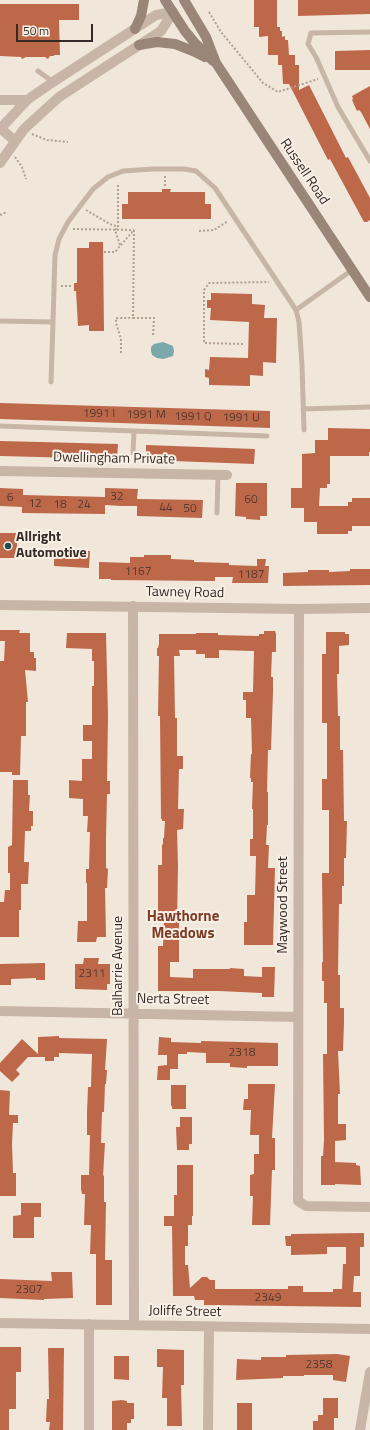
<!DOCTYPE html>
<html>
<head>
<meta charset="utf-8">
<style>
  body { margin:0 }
  #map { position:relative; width:370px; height:1430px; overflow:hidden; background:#f0e6da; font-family:"Titillium Web",sans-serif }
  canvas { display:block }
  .scale { position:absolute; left:16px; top:24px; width:77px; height:18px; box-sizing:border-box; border:2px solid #342b27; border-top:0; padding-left:5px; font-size:12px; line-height:14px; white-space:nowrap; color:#342b27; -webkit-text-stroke:3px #f8f0e6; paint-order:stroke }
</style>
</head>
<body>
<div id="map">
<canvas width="370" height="1430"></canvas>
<div class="scale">50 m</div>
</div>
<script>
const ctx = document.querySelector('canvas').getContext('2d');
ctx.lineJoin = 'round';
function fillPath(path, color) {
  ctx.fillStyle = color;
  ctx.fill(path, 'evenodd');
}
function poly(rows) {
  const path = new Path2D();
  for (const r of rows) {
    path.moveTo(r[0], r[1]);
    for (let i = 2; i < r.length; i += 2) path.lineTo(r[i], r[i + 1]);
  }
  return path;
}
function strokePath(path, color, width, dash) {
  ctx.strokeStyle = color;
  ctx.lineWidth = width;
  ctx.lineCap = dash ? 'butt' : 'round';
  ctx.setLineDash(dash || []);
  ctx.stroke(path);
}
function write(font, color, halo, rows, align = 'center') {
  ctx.font = font + ' "Titillium Web",sans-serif';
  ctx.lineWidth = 4;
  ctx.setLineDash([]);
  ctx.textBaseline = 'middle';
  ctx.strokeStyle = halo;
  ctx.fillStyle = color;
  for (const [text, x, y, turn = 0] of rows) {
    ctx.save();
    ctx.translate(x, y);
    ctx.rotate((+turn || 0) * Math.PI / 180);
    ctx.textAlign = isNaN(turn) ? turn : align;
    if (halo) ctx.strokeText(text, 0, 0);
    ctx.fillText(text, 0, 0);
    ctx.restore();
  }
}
const water = poly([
  [163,342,173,346,174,351,173,356,163,359,157,358,152,355,151,351,151,347,154,344]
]);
const building = poly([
  [254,0,277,0,277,27,280,27,280,31,282,31,282,37,285,36,285,40,288,40,289,55,295,55,295,65,299,65,299,90,309,85,346,158,348,157,370,198,370,220,367,222,364,222,330,159,328,160,289,84,283,84,282,65,278,65,278,55,268,55,268,36,259,37,259,27,254,27],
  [298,0,370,0,370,14,298,16],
  [0,4,79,4,79,20,59,20,60,55,54,55,54,56,50,56,48,59,45,57,26,57,22,59,21,57,0,56],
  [370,50,370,70,335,70,335,51],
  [370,86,370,129,361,112,359,110,357,111,352,100,353,99,352,96],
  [162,189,171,189,170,192,205,192,205,204,211,204,211,219,122,219,122,204,128,204,128,192,162,192],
  [89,242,103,242,104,331,89,331,89,325,78,326,76,291,74,291,74,283,77,283,77,248,89,248],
  [211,293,252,294,252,304,265,305,264,318,277,318,276,363,263,362,263,376,250,375,250,386,209,385,209,378,205,377,205,369,209,370,210,357,248,358,249,322,210,320,211,308,207,308,207,300,211,300],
  [0,403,270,411,270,428,0,419],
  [328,428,370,429,370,452,369,452,369,456,330,456,330,484,327,484,327,488,320,488,319,506,348,506,348,502,352,502,352,498,370,498,370,526,352,526,352,531,348,531,348,534,317,534,317,522,304,522,304,508,291,508,291,488,302,488,302,454,315,453,315,440,328,440],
  [0,441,118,444,117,459,0,456],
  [146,445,255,449,254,464,146,460],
  [236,483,267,483,267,516,260,516,260,520,246,519,246,517,235,516],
  [0,488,23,489,23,495,105,497,105,488,138,489,137,499,203,500,202,518,137,516,137,506,121,506,105,505,105,514,22,513,22,507,0,506],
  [0,533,17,533,17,558,0,558],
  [59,551,90,551,89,568,54,566,54,554,59,554],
  [144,555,171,555,171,559,194,560,194,562,229,563,229,565,257,566,257,559,266,559,265,566,269,566,268,583,232,583,233,577,215,577,215,581,111,580,111,579,99,579,99,562,130,563,130,557,144,557],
  [350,569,370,569,370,585,283,586,283,573,308,572,308,570,329,570,329,572,350,571],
  [0,630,20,630,19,633,30,633,30,652,34,652,34,658,36,658,36,671,25,670,28,702,26,702,26,736,21,736,20,775,12,775,12,772,0,772,0,661,4,661,5,641,0,641],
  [264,631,275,631,276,634,276,652,272,652,271,677,273,677,273,692,271,750,268,750,267,792,268,792,268,825,267,825,266,845,269,845,268,868,275,868,273,945,244,945,244,922,247,922,247,895,255,895,256,856,250,856,250,839,253,839,253,809,252,809,253,782,251,782,251,778,250,778,251,754,252,754,251,718,246,718,246,700,243,700,243,692,253,692,254,651,219,650,219,658,205,658,205,654,196,654,196,650,179,650,180,656,174,656,175,718,177,718,177,756,183,756,183,769,179,769,178,809,184,809,183,829,177,830,178,866,177,923,179,923,179,962,170,962,170,977,193,978,193,969,230,969,230,968,244,969,244,976,262,977,262,967,275,967,274,997,262,997,262,993,219,991,158,991,158,946,163,946,164,919,158,919,158,865,162,865,162,844,163,845,163,838,164,838,165,821,162,821,162,819,161,819,160,716,158,716,159,656,157,656,157,648,158,648,159,644,159,634,196,634,196,633,218,633,218,635,259,636,259,634,264,634],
  [326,632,345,632,345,634,349,634,349,645,339,646,339,674,337,674,338,716,340,716,340,750,343,750,344,821,347,821,346,858,344,858,344,886,342,886,342,904,339,904,338,975,340,975,340,1008,344,1008,344,1023,343,1051,338,1051,340,1094,338,1094,338,1124,346,1124,346,1140,335,1141,335,1162,356,1163,356,1165,360,1166,361,1185,335,1184,335,1185,321,1185,321,1156,323,1156,324,1140,323,1054,327,1054,327,1003,324,1003,324,981,322,981,322,962,323,962,322,873,329,873,329,810,322,810,322,779,327,779,327,723,322,723,322,654,326,654],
  [67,633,106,633,108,716,107,781,110,781,110,794,107,794,106,837,106,868,108,869,107,888,105,888,106,937,97,937,96,942,77,942,78,921,87,921,87,883,86,883,86,869,89,869,90,832,87,832,88,816,83,816,83,799,69,798,69,780,82,781,82,759,92,759,92,741,83,741,83,725,92,725,92,686,94,686,94,661,92,661,92,649,66,648],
  [13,780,28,780,28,795,30,795,29,811,33,811,33,826,31,826,31,831,25,831,24,862,29,862,28,884,21,884,21,910,19,910,19,937,0,937,0,902,4,902,5,890,10,890,10,873,8,873,8,847,12,845],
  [84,958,99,958,98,964,110,964,110,984,107,984,107,990,75,989,75,964,83,964],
  [45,963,45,980,36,980,36,978,11,979,11,985,0,985,0,964],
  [59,1036,59,1038,107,1039,105,1070,107,1070,106,1084,105,1084,104,1112,102,1112,101,1143,105,1143,103,1176,104,1175,104,1202,106,1202,105,1260,112,1260,112,1305,96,1305,96,1254,90,1254,91,1225,84,1225,85,1194,82,1194,81,1189,81,1175,89,1175,90,1135,87,1135,87,1112,88,1087,91,1087,92,1054,59,1053,59,1057,54,1057,54,1061,45,1061,45,1057,28,1057,16,1070,20,1074,12,1082,0,1071,0,1063,22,1039,38,1054,38,1037],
  [159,1037,171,1038,171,1042,201,1043,201,1041,278,1043,278,1066,247,1066,247,1068,230,1067,230,1063,206,1063,206,1053,187,1052,187,1054,178,1054,178,1069,170,1069,170,1080,157,1080,158,1066,167,1065,167,1055,158,1055],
  [248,1084,275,1084,272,1138,275,1138,275,1170,272,1170,270,1225,252,1225,253,1196,250,1196,250,1175,254,1174,254,1154,259,1154,259,1135,250,1135,251,1110,243,1110,244,1099,248,1099],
  [171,1085,186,1085,186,1109,172,1109,172,1106,171,1106],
  [0,1090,10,1091,9,1115,18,1115,18,1123,13,1123,12,1144,13,1173,16,1173,16,1196,0,1196],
  [180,1117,192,1117,192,1144,189,1144,189,1150,177,1150,176,1127,180,1127],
  [177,1165,193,1165,193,1216,192,1216,192,1225,188,1225,188,1246,185,1246,185,1265,188,1265,190,1288,202,1277,207,1277,210,1280,215,1280,215,1289,288,1289,288,1286,303,1286,303,1292,333,1292,333,1289,342,1289,343,1264,346,1264,346,1247,327,1247,327,1254,291,1255,291,1246,286,1246,285,1236,291,1236,291,1234,364,1233,364,1247,360,1247,360,1276,354,1276,353,1292,361,1292,361,1307,204,1305,204,1300,195,1300,194,1296,173,1296,172,1226,164,1226,164,1216,174,1216,174,1195,177,1195],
  [21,1203,41,1203,41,1217,34,1217,34,1238,13,1238,13,1216,21,1215],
  [51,1272,72,1272,73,1298,44,1299,44,1300,0,1298,0,1279,52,1281],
  [0,1347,21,1347,21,1372,16,1372,16,1409,9,1409,9,1430,0,1430],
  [48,1348,64,1348,63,1430,49,1430,50,1422,46,1422,47,1399,49,1399],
  [157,1349,184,1350,184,1385,181,1385,182,1426,167,1426,167,1398,162,1398,163,1367,157,1367],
  [337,1354,350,1356,346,1382,333,1380,333,1375,304,1375,304,1376,283,1376,283,1378,236,1380,237,1359,261,1360,261,1357,286,1357,286,1355],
  [114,1356,129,1356,129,1380,114,1379],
  [323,1398,338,1398,338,1418,334,1418,334,1430,313,1430,313,1421,318,1421,318,1415,323,1415],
  [122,1400,127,1401,127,1403,134,1403,134,1419,131,1419,131,1423,127,1423,127,1430,112,1430,112,1401],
  [237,1403,252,1403,252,1430,237,1430]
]);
const path = poly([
  [209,12,221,32,263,83,278,92,318,79],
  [32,134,47,140,68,142],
  [15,157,22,167,26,179],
  [165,176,165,187],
  [118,185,118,227,115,230,120,245],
  [86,210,110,224,118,227],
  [0,215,7,212],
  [73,229,134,230],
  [134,230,133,318,154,318,153,336],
  [199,231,214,230,228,221],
  [104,252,115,252,133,231],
  [61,286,72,286],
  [243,344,204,343,204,290,209,283,269,282],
  [121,353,121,339,116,323,116,318,133,318]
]);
const service = poly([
  [370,32,311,33,308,44,316,57,338,107,370,161],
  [38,71,53,82],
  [296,310,352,270],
  [0,321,53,322,55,255,59,239,68,222,93,189,108,177,123,171,153,169,184,169,196,171,215,188,296,310,299,322,302,365,304,430],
  [51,382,53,322],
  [303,409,370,407],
  [0,426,267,436],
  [133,453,134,431],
  [217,513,218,475]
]);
const minor = poly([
  [0,128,15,141],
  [0,471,227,475],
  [0,605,299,609,370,608],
  [133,606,134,1325],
  [299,609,298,1201,306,1206,370,1207],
  [0,1011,298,1017],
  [0,1323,370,1329],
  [89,1430,89,1324],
  [208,1430,209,1327],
  [360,1430,370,1372]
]);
const tertiary = poly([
  [0,100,27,100],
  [0,129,27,100,53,82,156,15,173,12],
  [0,163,24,129,59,97,161,31,173,12]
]);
const secondary = poly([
  [165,0,185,31,194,42,213,61],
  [184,0,206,37,216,63,370,297],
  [135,29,141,16,144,0],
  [139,45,157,42,175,44,193,51,205,57]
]);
const markers = [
  [8,546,4,"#1f4e52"]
];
const numberNames = [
  ["1991 I",99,414],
  ["1991 M",146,415],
  ["1991 Q",193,417],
  ["1991 U",241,418],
  ["32",117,497],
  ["6",10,498],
  ["60",251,500],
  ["12",35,504],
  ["18",60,505],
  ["24",84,505],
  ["44",166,508],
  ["50",190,509],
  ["1167",138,572],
  ["1187",251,575],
  ["2311",92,974],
  ["2318",242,1053],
  ["2307",29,1290],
  ["2349",268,1298],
  ["2358",319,1365]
];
const streetNames = [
  ["Russell Road",304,172,56],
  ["Dwellingham Private",114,459,1],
  ["Tawney Road",185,593,1],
  ["Maywood Street",284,905,-90],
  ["Balharrie Avenue",119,966,-90],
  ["Nerta Street",173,1000,1],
  ["Joliffe Street",185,1312,1]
];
const poiNames = [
  ["Allright",16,538],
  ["Automotive",16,554]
];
const neighbourhoodNames = [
  ["Hawthorne",183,917],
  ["Meadows",183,934]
];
fillPath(water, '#7ba8ab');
fillPath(building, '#be684a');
strokePath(path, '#b2a091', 2, [2, 2]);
strokePath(service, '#c7b6a7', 5);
strokePath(minor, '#c7b6a7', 10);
strokePath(tertiary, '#c7b6a7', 10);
strokePath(secondary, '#9a8579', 10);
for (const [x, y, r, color] of markers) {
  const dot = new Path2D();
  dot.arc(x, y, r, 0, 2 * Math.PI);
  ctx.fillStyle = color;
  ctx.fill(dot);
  strokePath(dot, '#f8f0e6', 1.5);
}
write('12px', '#563a30', null, numberNames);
write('14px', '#342b27', '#f8f0e6', streetNames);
write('bold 14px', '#342b27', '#f8f0e6', poiNames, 'left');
write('bold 15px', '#7d3c25', '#f8f0e6', neighbourhoodNames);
</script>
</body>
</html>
